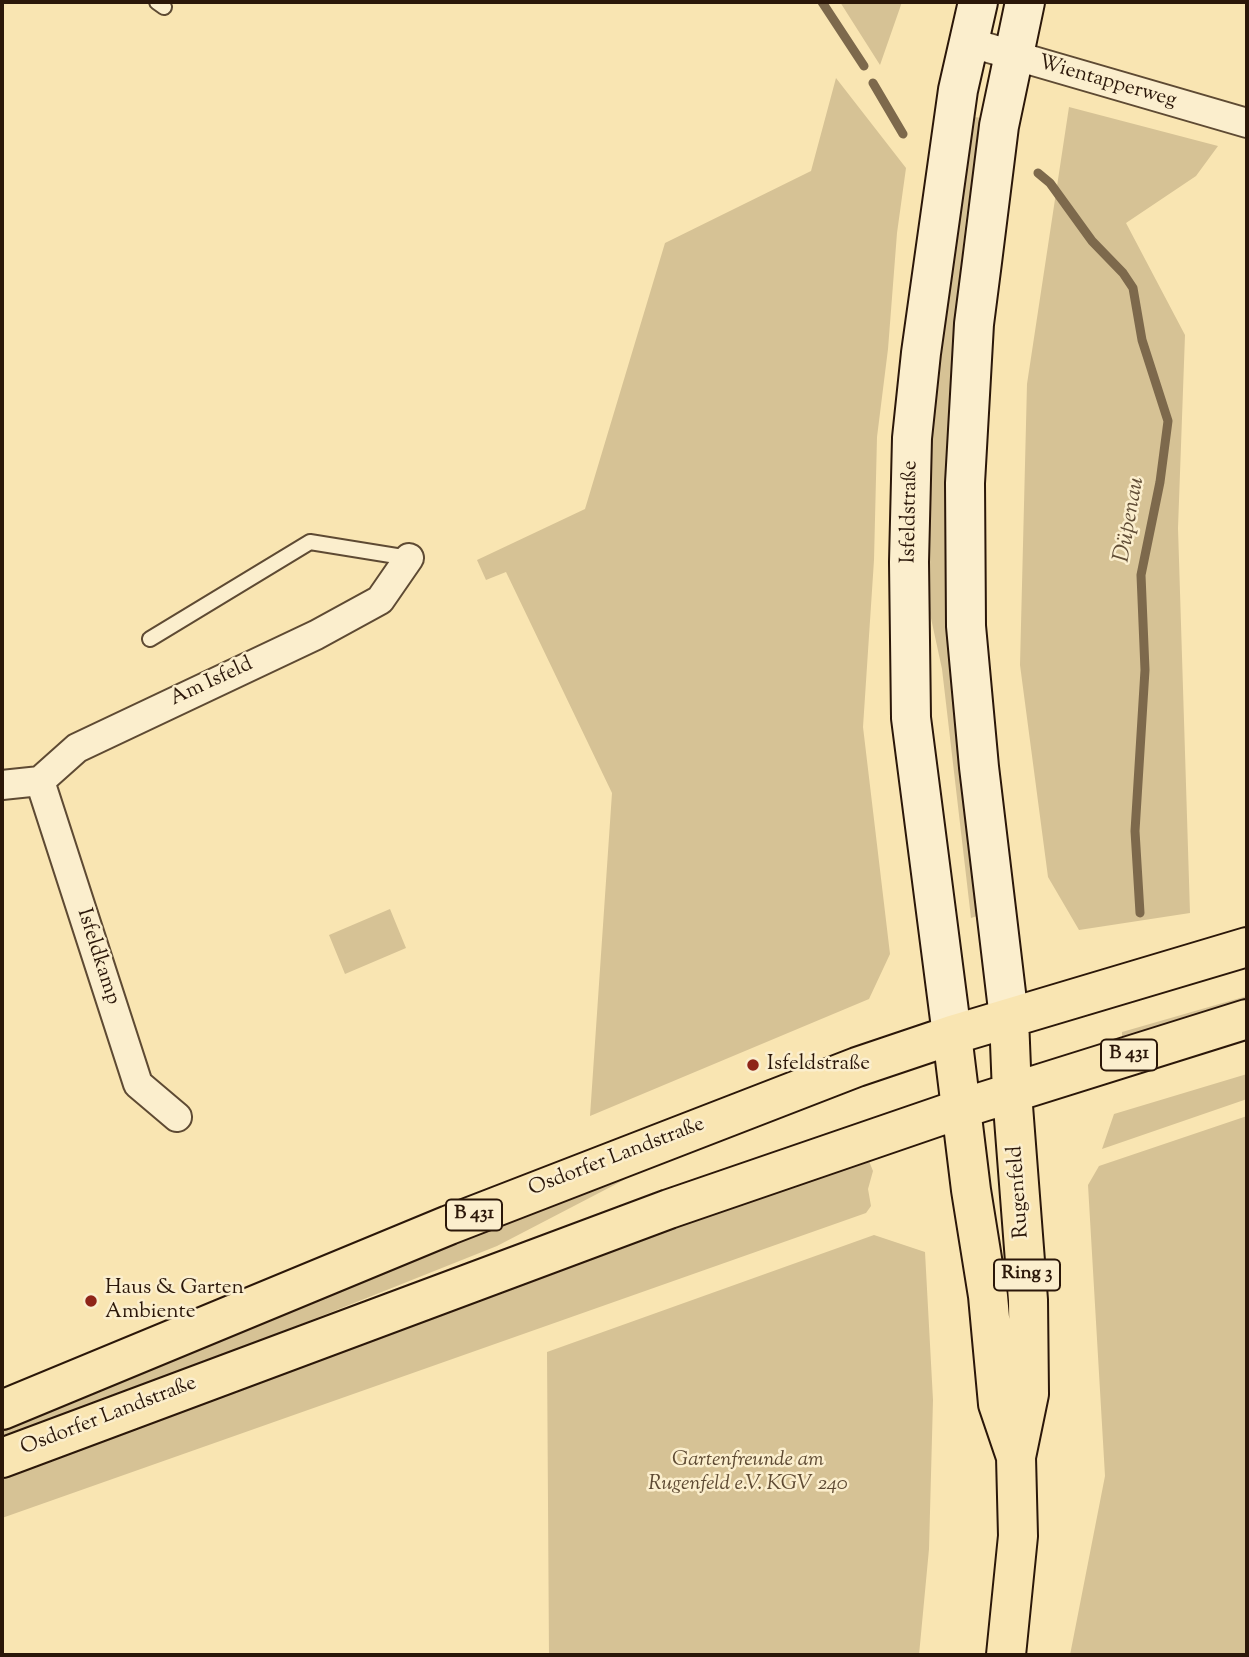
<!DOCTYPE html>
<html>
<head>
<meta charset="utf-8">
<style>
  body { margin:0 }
  #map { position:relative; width:1249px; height:1657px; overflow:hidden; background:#f9e5b2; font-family:"Sorts Mill Goudy",serif }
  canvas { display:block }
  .frame { position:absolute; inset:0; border:4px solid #2b1709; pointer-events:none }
</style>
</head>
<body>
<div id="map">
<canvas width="1249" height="1657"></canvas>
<div class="frame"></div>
</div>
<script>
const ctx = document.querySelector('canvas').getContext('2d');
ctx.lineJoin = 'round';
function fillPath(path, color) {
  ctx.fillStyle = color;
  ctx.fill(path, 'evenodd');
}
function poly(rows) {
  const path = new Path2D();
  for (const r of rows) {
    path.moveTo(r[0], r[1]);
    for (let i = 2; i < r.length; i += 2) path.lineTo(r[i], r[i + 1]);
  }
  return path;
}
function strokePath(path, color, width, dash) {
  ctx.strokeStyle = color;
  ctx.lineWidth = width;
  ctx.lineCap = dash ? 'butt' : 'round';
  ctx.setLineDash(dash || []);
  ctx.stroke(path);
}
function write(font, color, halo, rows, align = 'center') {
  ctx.font = font + ' "Sorts Mill Goudy",serif';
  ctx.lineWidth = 5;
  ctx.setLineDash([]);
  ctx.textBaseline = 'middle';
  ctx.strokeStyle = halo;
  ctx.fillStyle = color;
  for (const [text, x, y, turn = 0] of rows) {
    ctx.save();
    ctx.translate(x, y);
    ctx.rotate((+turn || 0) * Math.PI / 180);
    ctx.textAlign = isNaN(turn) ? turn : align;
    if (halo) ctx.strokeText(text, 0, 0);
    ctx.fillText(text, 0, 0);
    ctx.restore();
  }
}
const green = poly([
  [840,2,902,2,880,65],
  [836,78,906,168,897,233,888,349,877,437,874,560,863,727,890,954,869,999,590,1116,612,793,506,572,486,580,477,560,585,509,665,243,811,171],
  [1069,107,1218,146,1196,176,1126,223,1185,335,1178,528,1190,913,1079,930,1048,877,1020,665,1027,384],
  [974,117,982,118,966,218,955,318,947,443,945,525,946,598,951,677,964,795,980,915,971,918,942,669,929,609,927,578,929,442,943,316],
  [390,909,406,948,345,974,329,935],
  [1247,996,1247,1000,1122,1038,1122,1032],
  [1247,1074,1247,1099,1102,1149,1114,1114],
  [1247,1116,1247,1655,1070,1655,1105,1476,1088,1185,1099,1166],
  [867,1156,873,1171,868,1189,871,1206,866,1213,2,1518,2,1476],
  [650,1163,622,1181,497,1246,284,1331,2,1439,2,1431,7,1427],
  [874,1235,925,1252,933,1400,929,1549,919,1655,549,1655,547,1352]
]);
const stream = poly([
  [822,2,864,66],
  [873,83,903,134],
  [1038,173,1050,183,1092,241,1123,273,1133,288,1142,340,1168,421,1160,482,1141,575,1145,670,1135,831,1140,913]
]);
const lane = poly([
  [157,2,164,7],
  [150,639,310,542,409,558]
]);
const street = poly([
  [968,42,1247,123],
  [40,781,138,1084,177,1117],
  [2,785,40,781,77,748,316,635,380,600,409,558]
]);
const secondary = poly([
  [1009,1018,979,767,966,626,965,483,974,324,982,262,999,126,1025,2],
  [952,1035,911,718,909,562,912,438,921,353,958,90,978,2]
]);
const primary = poly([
  [952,1035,971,1190,988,1296,998,1404,1016,1457],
  [2,1410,449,1225,857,1067,952,1035,1247,947],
  [2,1458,669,1209,963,1108,1247,1019],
  [1006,1655,1018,1536,1016,1457,1029,1394,1028,1300,1012,1093,1009,1018]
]);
const markers = [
  [753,1065,7,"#8f2418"],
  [91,1301,7,"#8f2418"]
];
const shields = [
  [1129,1055,56],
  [474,1215,56],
  [1027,1275,66]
];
const shieldNames = [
  ["B 431",1129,1055],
  ["B 431",474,1215],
  ["Ring 3",1027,1275]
];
const streetNames = [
  ["Wientapperweg",1107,83,16],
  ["Isfeldstraße",911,512,-89],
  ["Am Isfeld",212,683,-25],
  ["Isfeldkamp",97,957,72],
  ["Osdorfer Landstraße",617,1158,-21],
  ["Rugenfeld",1020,1192,-94],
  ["Osdorfer Landstraße",109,1417,-21]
];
const poiNames = [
  ["Isfeldstraße",767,1065],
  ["Haus & Garten",105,1289],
  ["Ambiente",105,1313]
];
const parkNames = [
  ["Gartenfreunde am",748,1461],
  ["Rugenfeld e.V. KGV 240",748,1485]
];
const waterNames = [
  ["Düpenau",1131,520,-80]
];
fillPath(green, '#d6c295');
strokePath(stream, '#7d694c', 9);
strokePath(lane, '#5e4a33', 18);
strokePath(street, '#5e4a33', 32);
strokePath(secondary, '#2b1709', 42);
strokePath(primary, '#2b1709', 42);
strokePath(lane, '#fbeecd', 14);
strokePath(street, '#fbeecd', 28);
strokePath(secondary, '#fbeecd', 38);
strokePath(primary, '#f9e5b2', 38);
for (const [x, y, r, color] of markers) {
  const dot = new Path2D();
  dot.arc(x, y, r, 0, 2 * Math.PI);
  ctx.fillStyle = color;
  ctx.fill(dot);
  strokePath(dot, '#fbeecd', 2.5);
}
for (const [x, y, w] of shields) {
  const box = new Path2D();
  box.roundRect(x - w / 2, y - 15.5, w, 31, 5);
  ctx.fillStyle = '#fbeecd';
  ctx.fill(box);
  strokePath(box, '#2b1709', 2);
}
write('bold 19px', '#2b1709', null, shieldNames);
write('21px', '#2b1709', '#fbeecd', streetNames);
write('21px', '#2b1709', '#fbeecd', poiNames, 'left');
write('italic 21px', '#5e4a33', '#fbeecd', parkNames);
write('italic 23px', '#614d36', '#fbeecd', waterNames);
</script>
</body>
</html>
